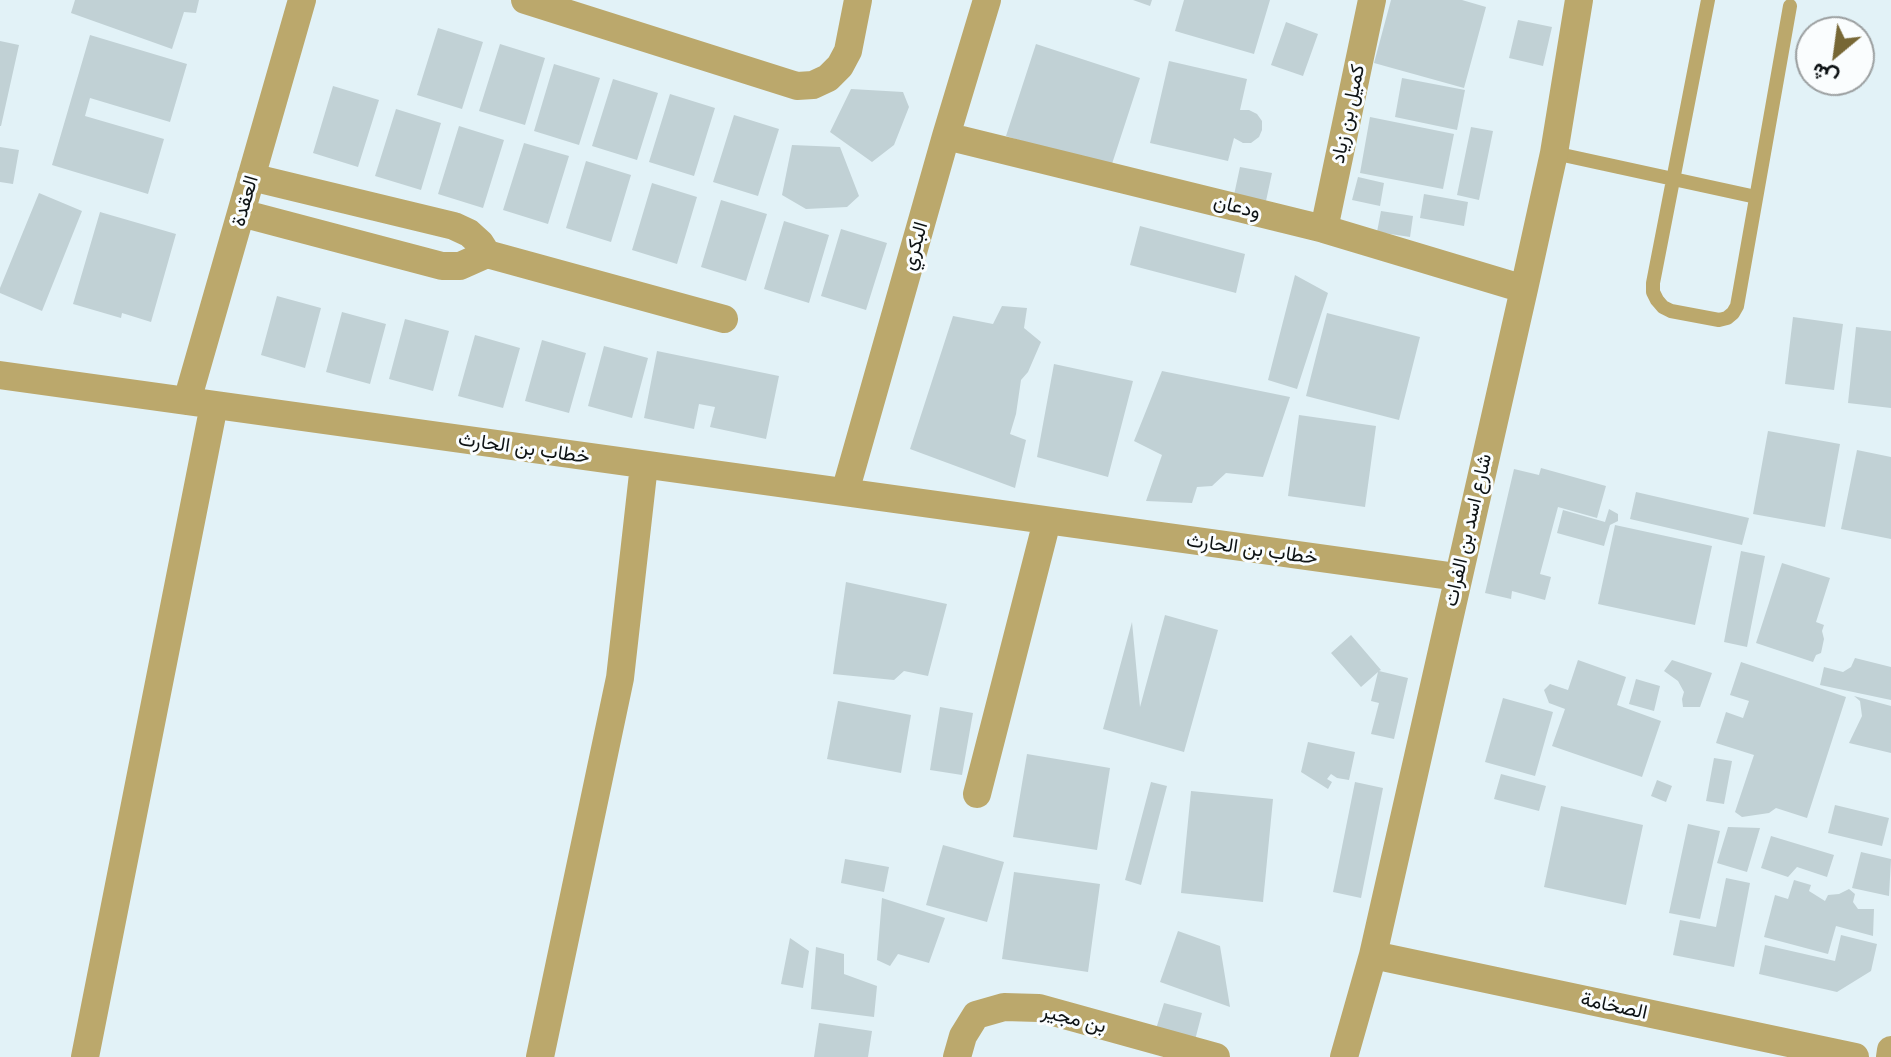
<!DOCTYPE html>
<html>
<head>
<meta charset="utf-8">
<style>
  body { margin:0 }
  #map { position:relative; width:1891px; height:1057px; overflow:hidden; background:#e2f2f7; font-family:Mulish,Vazirmatn,sans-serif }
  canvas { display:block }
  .north { position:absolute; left:1795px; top:16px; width:80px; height:80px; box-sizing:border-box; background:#fafdfe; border:2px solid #9b9fa0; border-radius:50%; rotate:209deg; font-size:22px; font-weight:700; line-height:32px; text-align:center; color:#0d1214 }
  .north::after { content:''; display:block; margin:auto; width:28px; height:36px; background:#776735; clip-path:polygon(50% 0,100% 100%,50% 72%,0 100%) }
</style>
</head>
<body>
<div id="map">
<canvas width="1891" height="1057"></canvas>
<div class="north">ش</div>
</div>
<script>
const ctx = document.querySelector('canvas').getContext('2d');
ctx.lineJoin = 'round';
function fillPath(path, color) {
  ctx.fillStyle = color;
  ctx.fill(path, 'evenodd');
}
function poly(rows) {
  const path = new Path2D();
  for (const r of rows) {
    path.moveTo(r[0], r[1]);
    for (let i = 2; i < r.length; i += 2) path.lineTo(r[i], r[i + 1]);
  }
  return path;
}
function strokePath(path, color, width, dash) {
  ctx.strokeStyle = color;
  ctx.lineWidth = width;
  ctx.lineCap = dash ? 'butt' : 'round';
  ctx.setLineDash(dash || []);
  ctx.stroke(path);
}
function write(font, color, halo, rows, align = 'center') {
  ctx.font = font + ' Mulish,Vazirmatn,sans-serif';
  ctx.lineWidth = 6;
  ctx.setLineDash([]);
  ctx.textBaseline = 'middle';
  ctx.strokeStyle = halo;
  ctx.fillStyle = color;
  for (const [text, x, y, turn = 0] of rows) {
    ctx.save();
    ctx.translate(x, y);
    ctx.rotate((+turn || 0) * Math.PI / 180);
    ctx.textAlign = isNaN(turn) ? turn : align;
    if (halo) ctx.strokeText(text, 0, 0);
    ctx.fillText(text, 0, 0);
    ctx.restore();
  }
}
const building = poly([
  [75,0,199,0,196,13,184,12,172,49,71,13],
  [1133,0,1152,0,1150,6],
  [1184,0,1270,0,1254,54,1175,31],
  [1391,0,1462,0,1486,7,1464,88,1374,63],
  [1518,20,1552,27,1543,66,1509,58],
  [1286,22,1318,34,1303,76,1271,65],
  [438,28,483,42,462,109,417,95],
  [90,35,187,64,170,122,90,98,85,116,164,139,148,194,52,165],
  [0,41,19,45,1,126,0,126],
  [500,44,545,58,525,125,479,111],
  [1036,44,1140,78,1110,170,1006,136],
  [1169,61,1247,79,1240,110,1249,110,1257,114,1262,121,1262,130,1259,137,1251,143,1243,143,1234,138,1228,161,1150,143],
  [554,64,600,78,579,145,534,131],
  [1402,78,1465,90,1457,130,1395,117],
  [613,79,658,93,637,160,592,146],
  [333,86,379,100,358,167,313,153],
  [851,89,903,92,909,107,894,145,872,162,830,132],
  [670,94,715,108,694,176,649,162],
  [396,109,441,123,421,190,375,176],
  [734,115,779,129,758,196,713,182],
  [1370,117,1454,134,1443,189,1360,173],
  [459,126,504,140,483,208,438,194],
  [1471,127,1493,131,1479,200,1457,195],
  [524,143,569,156,548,224,503,210],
  [792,145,840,147,859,196,847,207,806,209,782,195],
  [0,147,19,150,13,184,0,182],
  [586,161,631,175,611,242,566,228],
  [1240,167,1272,173,1266,201,1234,195],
  [1358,177,1384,183,1380,206,1352,200],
  [652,183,697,197,677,264,632,250],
  [39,193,82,211,42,311,0,293,0,288],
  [1424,194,1468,202,1464,226,1420,218],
  [721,200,767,214,746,281,701,267],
  [1381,211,1413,216,1410,237,1377,232],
  [100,212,176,234,151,322,122,313,121,318,73,304],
  [784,221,829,235,809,303,764,289],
  [1140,226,1245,254,1236,293,1130,265],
  [841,229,887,243,866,310,821,296],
  [1295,275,1328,293,1297,389,1268,380],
  [277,296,321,308,305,368,261,355],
  [1002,306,1027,308,1024,328,1041,342,1028,372,1021,380,1016,414,1010,434,1026,440,1015,488,910,449,953,316,993,324],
  [342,312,386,324,370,384,326,372],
  [1327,313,1420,337,1399,420,1306,396],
  [1793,317,1843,324,1834,390,1785,384],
  [405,319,449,331,433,391,389,379],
  [1856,327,1891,331,1891,408,1848,403],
  [475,335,520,348,503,408,458,396],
  [542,340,586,353,569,413,525,401],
  [604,346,648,358,632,418,588,406],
  [657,351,779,376,766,439,710,427,715,407,699,404,694,429,644,418],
  [1054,364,1133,381,1108,477,1037,457],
  [1162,371,1290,397,1263,477,1226,473,1212,486,1197,487,1192,503,1146,501,1162,455,1134,441],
  [1299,415,1376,426,1365,507,1288,496],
  [1768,431,1840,444,1825,527,1753,514],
  [1857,450,1891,457,1891,539,1841,529],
  [1541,468,1606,486,1597,518,1558,507,1540,574,1551,577,1545,600,1512,591,1511,599,1485,593,1514,469,1539,475],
  [1636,492,1749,518,1742,545,1630,519],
  [1609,509,1618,514,1618,521,1610,525,1604,546,1557,533,1563,510,1605,522],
  [1615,525,1712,546,1695,625,1598,604],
  [1741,551,1765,556,1747,647,1724,642],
  [1782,563,1830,578,1816,622,1824,625,1822,631,1824,639,1821,653,1816,655,1813,662,1756,643],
  [846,582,947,604,928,676,904,671,894,680,833,674],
  [1165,615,1218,630,1184,752,1103,729,1132,622,1140,707],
  [1351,635,1381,670,1379,671,1408,678,1394,739,1371,734,1379,703,1371,701,1378,672,1361,687,1331,653],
  [1855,658,1891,667,1891,700,1820,685,1824,667,1843,672,1851,667],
  [1578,660,1626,677,1617,705,1661,721,1642,777,1552,746,1565,709,1549,703,1544,690,1550,684,1568,690],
  [1672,660,1712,673,1700,707,1683,707,1682,699,1684,692,1678,681,1664,671],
  [1741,662,1846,697,1807,818,1776,808,1769,813,1742,817,1735,812,1754,755,1716,743,1726,712,1743,718,1749,701,1730,695],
  [1636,679,1660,686,1654,711,1629,704],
  [1854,696,1891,706,1891,753,1849,743,1862,716,1860,701],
  [1503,698,1553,712,1535,776,1485,762],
  [838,701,911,715,901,773,827,759],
  [940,707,973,713,962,775,930,770],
  [1308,742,1355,752,1349,780,1337,778,1331,774,1327,779,1332,782,1328,789,1301,772],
  [1027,754,1110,768,1097,850,1013,837],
  [1714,758,1732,761,1724,804,1706,801],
  [1501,774,1546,786,1539,811,1494,799],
  [1657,780,1672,786,1666,802,1651,796],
  [1151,782,1167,786,1141,885,1125,880],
  [1355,782,1383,788,1361,898,1333,892],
  [1191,791,1273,799,1263,902,1181,893],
  [1835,805,1889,818,1882,846,1828,833],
  [1561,806,1643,825,1626,905,1544,887],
  [1688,824,1720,831,1700,919,1669,913],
  [1728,827,1760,828,1747,872,1717,863],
  [1771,836,1834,855,1827,877,1797,867,1788,877,1761,868],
  [943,845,1004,862,987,922,926,905],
  [1861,852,1891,859,1889,896,1852,888],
  [845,859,889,867,884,892,841,883],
  [1014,872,1100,884,1088,972,1002,959],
  [1726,878,1750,883,1734,967,1673,955,1680,920,1716,927],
  [1794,880,1811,885,1809,891,1825,901,1828,895,1839,894,1849,889,1855,894,1853,902,1858,909,1874,909,1873,936,1836,926,1828,954,1764,937,1775,895,1788,899],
  [882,898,945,918,929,963,898,954,890,966,877,960],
  [1178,931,1220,946,1230,1007,1160,982],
  [1841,935,1877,944,1871,971,1837,992,1759,974,1765,945,1835,961],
  [790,938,809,951,803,988,781,984],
  [816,947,844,954,844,974,877,986,874,1017,811,1009],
  [1164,1003,1202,1013,1195,1040,1156,1029],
  [819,1023,872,1031,868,1057,814,1057]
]);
const service = poly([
  [1708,0,1653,283,1653,292,1657,300,1663,307,1671,311,1719,320,1727,318,1733,313,1737,306,1790,6],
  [1554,153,1756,197]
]);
const minor = poly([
  [525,0,797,86,813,85,828,78,840,66,848,51,858,0],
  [946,136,1324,229,1524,289],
  [251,177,454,226,469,233,480,243,487,254],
  [241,213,442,266,460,266,487,254,724,319],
  [1324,229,1372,0],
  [0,375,1457,577],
  [187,401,302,0],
  [845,492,946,136,987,0],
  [977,794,1047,521],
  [1373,955,1855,1057],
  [85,1057,214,405],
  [540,1057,620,678,644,465],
  [957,1057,963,1036,976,1015,1004,1007,1039,1008,1216,1057],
  [1344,1057,1373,955,1524,289,1554,153,1579,0],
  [1890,1057,1891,1050]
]);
const streetNames = [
  ["كميل بن زياد",1348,114,-78],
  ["العقدة",245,201,-74],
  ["ودعان",1237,207,14],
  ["البكري",915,246,-74],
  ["خطاب بن الحارث",524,448,8],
  ["شارع اسد بن الفرات",1468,530,-77],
  ["خطاب بن الحارث",1252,549,8],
  ["الصخامة",1614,1006,12],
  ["بن مجير",1074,1019,14]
];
fillPath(building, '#c1d1d5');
strokePath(service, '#bba86c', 14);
strokePath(minor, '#bba86c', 28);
write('20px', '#0d1214', '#fafdfe', streetNames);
</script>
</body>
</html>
